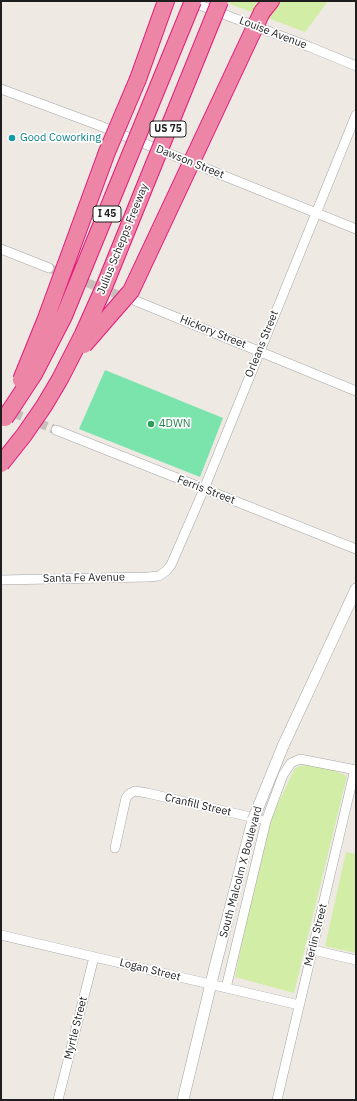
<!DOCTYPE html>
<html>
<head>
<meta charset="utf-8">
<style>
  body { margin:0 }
  #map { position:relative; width:357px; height:1101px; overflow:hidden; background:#efe9e3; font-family:"IBM Plex Sans",sans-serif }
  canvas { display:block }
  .frame { position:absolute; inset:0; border:2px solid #1e1e1e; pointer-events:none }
</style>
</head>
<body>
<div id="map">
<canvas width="357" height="1101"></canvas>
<div class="frame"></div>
</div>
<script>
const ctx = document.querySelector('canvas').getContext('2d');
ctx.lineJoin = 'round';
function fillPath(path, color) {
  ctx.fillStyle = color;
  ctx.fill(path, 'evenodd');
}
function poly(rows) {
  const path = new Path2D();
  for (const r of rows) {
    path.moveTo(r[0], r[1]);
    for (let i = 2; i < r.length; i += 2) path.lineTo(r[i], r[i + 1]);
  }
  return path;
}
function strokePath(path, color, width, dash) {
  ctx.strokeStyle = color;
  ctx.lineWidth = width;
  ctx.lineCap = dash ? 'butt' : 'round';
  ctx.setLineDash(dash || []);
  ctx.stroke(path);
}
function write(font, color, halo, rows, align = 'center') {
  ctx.font = font + ' "IBM Plex Sans",sans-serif';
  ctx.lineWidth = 3.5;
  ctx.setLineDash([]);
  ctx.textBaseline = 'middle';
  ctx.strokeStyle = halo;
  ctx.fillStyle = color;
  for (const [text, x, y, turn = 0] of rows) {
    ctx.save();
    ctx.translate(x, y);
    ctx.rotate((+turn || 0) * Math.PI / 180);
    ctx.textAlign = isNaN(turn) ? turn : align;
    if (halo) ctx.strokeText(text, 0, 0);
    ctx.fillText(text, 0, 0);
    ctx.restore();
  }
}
const grass = poly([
  [222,1,328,1,305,32],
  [308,764,327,768,347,776,294,993,235,977,264,833,295,768],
  [346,852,356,854,356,953,325,946]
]);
const pitch = poly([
  [105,370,223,418,200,477,79,429]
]);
const minorTunnel = poly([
  [49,268,129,299],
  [1,408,56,430]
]);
const minor = poly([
  [189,1,310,47,356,66],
  [1,89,98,125,356,229],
  [1,249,49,268],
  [136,301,356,391],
  [56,430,356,549],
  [1,580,148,577,159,576,166,571,171,565,204,489,356,115],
  [115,848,126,798,129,794,135,791,147,793,259,819],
  [1,935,299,1005],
  [313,950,356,960],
  [226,988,266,821,283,775,291,763,300,759,356,770],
  [58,1100,94,957],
  [277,1100,355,769]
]);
const tertiary = poly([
  [283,746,356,589],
  [183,1100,215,967,253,820]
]);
const motorway = poly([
  [262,12,271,1],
  [138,79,166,1]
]);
const tertiaryBridge = poly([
  [253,820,283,746]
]);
const motorwayBridge = poly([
  [84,345,131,291,262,12],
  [21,380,45,321,107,152,138,79],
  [5,418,34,374,64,316,193,1],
  [1,464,24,435,44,406,60,379,83,334,104,287,220,1]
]);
const markers = [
  [12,138,4,"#0f9aa8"],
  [151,424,4,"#2e9e5b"]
];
const shields = [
  [168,129,36],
  [107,214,28]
];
const shieldNames = [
  ["US 75",168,129],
  ["I 45",107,214]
];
const streetNames = [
  ["Louise Avenue",273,33,21],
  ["Dawson Street",190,162,22],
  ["Julius Schepps Freeway",123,239,-68],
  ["Hickory Street",213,332,22],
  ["Orleans Street",262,344,-68],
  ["Ferris Street",206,490,21],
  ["Santa Fe Avenue",84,578,-1],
  ["Cranfill Street",198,805,13],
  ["South Malcolm X Boulevard",241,872,-75],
  ["Merlin Street",316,935,-76],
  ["Logan Street",150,970,14],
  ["Myrtle Street",76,1028,-76]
];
const cultureNames = [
  ["Good Coworking",20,138]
];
const leisureNames = [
  ["4DWN",159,424]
];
fillPath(grass, '#d2eda5');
fillPath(pitch, '#7be4ad');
strokePath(minorTunnel, '#c5c0bc', 9, [9, 4.5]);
strokePath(minor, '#a5a5a5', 10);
strokePath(tertiary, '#a5a5a5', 12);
strokePath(motorway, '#e5197b', 18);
strokePath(minor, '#fff', 9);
strokePath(tertiary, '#fff', 11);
strokePath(motorway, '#ec85a6', 16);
strokePath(tertiaryBridge, '#a5a5a5', 12, []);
strokePath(motorwayBridge, '#e5197b', 18, []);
strokePath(tertiaryBridge, '#fff', 11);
strokePath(motorwayBridge, '#ec85a6', 16);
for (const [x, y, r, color] of markers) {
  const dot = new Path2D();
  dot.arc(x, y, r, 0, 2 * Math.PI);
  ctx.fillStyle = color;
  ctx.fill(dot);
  strokePath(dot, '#fff', 1.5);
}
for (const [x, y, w] of shields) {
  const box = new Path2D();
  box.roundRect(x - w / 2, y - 8, w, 16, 3);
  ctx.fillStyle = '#fff';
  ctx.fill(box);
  strokePath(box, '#1e1e1e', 1);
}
write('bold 10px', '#1e1e1e', null, shieldNames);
write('11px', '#1e1e1e', '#fff', streetNames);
write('11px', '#0d838f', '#fff', cultureNames, 'left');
write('11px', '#27864d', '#fff', leisureNames, 'left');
</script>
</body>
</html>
